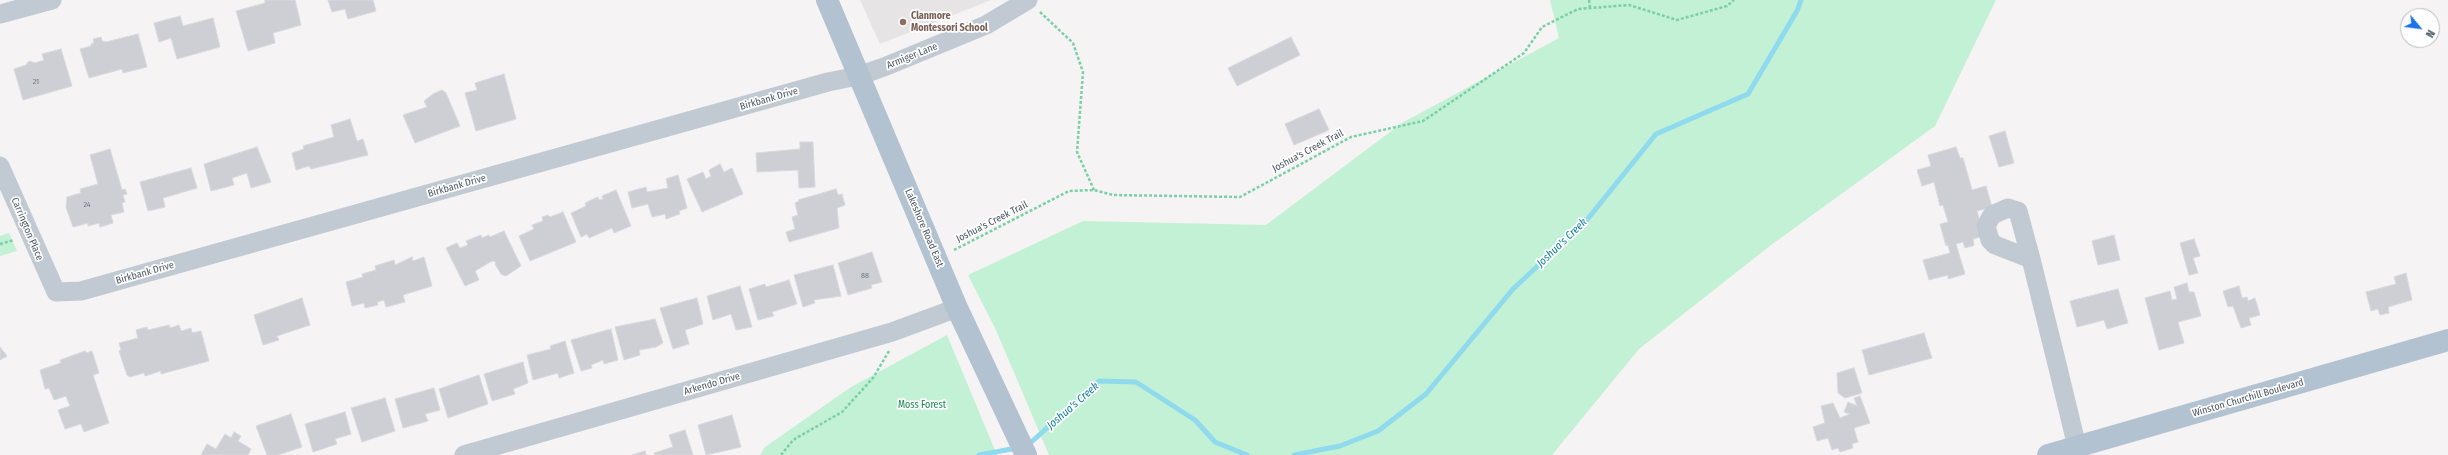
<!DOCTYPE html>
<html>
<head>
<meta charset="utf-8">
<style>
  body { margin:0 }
  #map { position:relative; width:2448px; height:455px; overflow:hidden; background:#f5f3f3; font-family:"Fira Sans Condensed",sans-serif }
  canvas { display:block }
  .north { position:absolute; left:2400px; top:8px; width:40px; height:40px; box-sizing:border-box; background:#fff; border:1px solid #b7bbc0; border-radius:50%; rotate:119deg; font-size:11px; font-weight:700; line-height:16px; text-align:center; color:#4a5661 }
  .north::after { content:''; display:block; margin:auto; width:14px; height:18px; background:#1a73e8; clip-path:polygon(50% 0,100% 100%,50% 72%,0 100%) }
</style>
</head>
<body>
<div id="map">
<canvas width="2448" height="455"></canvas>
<div class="north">N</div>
</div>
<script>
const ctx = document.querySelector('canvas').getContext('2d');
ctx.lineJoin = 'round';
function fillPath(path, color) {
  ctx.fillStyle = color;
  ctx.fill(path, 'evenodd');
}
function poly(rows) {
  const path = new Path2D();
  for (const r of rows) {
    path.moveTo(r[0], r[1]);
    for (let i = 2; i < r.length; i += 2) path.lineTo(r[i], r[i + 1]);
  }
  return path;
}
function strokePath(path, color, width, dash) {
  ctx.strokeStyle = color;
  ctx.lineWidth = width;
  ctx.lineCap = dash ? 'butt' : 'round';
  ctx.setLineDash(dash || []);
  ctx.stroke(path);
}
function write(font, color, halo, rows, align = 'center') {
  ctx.font = font + ' "Fira Sans Condensed",sans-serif';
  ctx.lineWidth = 3.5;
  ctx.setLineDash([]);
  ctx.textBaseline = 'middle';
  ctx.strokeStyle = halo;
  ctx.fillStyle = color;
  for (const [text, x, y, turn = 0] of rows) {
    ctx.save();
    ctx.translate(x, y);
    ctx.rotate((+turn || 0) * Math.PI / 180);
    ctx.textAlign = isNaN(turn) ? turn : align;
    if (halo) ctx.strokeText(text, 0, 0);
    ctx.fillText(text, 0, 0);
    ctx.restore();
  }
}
const education = poly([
  [860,0,991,0,880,44]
]);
const green = poly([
  [1550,0,1996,0,1935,126,1771,245,1639,349,1552,455,1049,455,996,330,968,275,1083,221,1266,225,1402,123,1559,38],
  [9,233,17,251,0,256,0,236],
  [947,335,997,455,760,455,765,447,851,387]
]);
const stream = poly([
  [1027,446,1099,381,1136,382,1195,420,1215,442,1247,455],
  [979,455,1017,448],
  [1294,455,1340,446,1378,431,1426,394,1513,289,1586,221,1656,134,1748,94,1797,11,1801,0]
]);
const building = poly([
  [265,0,295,0,301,25,273,33,275,43,248,51,236,11,265,3,265,0],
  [328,0,373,0,376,11,348,19,345,9,332,12,328,0],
  [180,16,183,26,213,18,220,47,177,59,171,38,159,42,154,23,180,16],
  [138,34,147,67,123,73,122,69,89,78,80,49,91,46,91,44,94,43,93,39,101,37,102,41,106,42,138,34],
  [1291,37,1300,55,1237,86,1228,68,1291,37],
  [61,49,72,86,23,100,14,69,26,65,29,61,35,63,44,60,42,54,61,49],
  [504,74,516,119,476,131,465,93,477,90,475,83,504,74],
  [442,90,446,93,460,126,415,143,403,115,427,107,424,101,433,94,442,90],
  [1319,109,1329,130,1294,145,1285,124,1319,109],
  [350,119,357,141,363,139,368,155,311,169,309,166,296,170,292,153,304,149,303,146,334,137,331,125,350,119],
  [2005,131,2014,163,1999,167,1989,136,2005,131],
  [800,142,813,142,815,187,799,188,798,170,757,172,756,153,800,149,800,142],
  [257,147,271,182,251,188,247,173,232,178,234,185,211,191,204,164,257,147],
  [1956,147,1960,158,1963,158,1972,190,1986,186,1992,207,1977,211,1984,236,1973,239,1974,245,1972,246,1965,248,1963,242,1956,244,1965,274,1948,279,1948,275,1929,280,1923,260,1950,253,1948,245,1946,246,1940,224,1948,222,1943,205,1940,206,1934,182,1922,186,1917,170,1931,166,1928,155,1956,147],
  [110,149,122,190,125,189,127,194,123,195,125,202,122,203,124,212,111,215,113,223,100,227,99,223,88,226,88,223,73,227,66,207,67,197,81,193,80,189,98,184,90,155,110,149],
  [720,164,724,172,732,168,743,194,702,212,687,179,703,172,706,179,711,176,709,170,720,164],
  [191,168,197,188,163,198,165,207,148,211,140,182,191,168],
  [678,175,687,208,679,211,680,214,666,219,665,214,652,217,648,204,632,208,628,192,646,187,647,192,668,188,666,179,678,175],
  [836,189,838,195,842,194,845,205,837,208,839,228,789,242,786,232,795,229,792,217,798,215,795,203,799,201,798,200,836,189],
  [616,190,631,226,614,233,612,228,589,238,587,234,581,237,571,213,586,206,585,203,598,197,599,200,603,199,602,196,616,190],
  [563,212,576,242,530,261,519,236,534,229,532,225,543,221,542,217,548,215,550,217,563,212],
  [504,231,521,266,506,276,501,274,495,264,496,262,492,261,475,271,479,280,465,286,446,248,457,243,460,248,468,245,466,241,481,235,482,238,489,235,490,237,504,231],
  [2114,235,2120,260,2098,265,2092,241,2114,235],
  [2194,239,2200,256,2193,258,2198,273,2189,275,2180,243,2194,239],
  [872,252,882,282,871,285,872,288,848,295,838,263,872,252],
  [412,257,413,261,424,257,432,286,403,295,405,302,386,307,384,300,377,302,378,305,365,308,364,303,352,306,346,282,363,277,362,274,376,270,375,266,394,260,395,265,412,257],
  [833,265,841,296,814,300,815,303,803,307,794,275,833,265],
  [2406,273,2412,300,2388,307,2389,313,2380,315,2378,309,2371,311,2366,292,2396,284,2394,277,2406,273],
  [789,280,797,304,772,312,774,316,758,320,749,289,765,284,766,287,789,280],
  [2187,283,2189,292,2194,292,2201,316,2178,322,2184,343,2159,350,2145,298,2170,291,2172,300,2177,299,2174,287,2187,283],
  [740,286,752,327,736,330,731,314,713,320,707,296,740,286],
  [2239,286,2242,298,2247,297,2248,301,2255,298,2260,315,2249,318,2251,325,2241,328,2233,306,2228,307,2223,291,2239,286],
  [2118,289,2128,323,2107,329,2104,320,2077,327,2070,301,2118,289],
  [302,298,310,325,277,336,279,340,263,345,254,315,302,298],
  [697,298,703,324,685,330,689,344,673,349,660,308,697,298],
  [655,319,663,343,656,347,639,350,640,355,624,360,615,327,655,319],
  [169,325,170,328,179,325,181,331,191,328,192,333,201,331,209,361,161,374,161,371,145,376,144,373,130,377,127,375,119,351,121,350,119,343,138,338,136,330,147,327,148,330,169,325],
  [611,329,618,360,604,364,603,360,591,365,592,368,581,371,571,340,611,329],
  [1924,333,1932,358,1869,375,1862,350,1924,333],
  [565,341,574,373,559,378,558,373,533,380,527,355,551,349,550,346,565,341],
  [0,347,7,356,0,360,0,347],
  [85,351,86,353,92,351,99,373,93,375,109,423,84,432,81,424,65,429,58,410,70,406,66,396,54,400,49,388,45,389,40,370,61,363,60,360,85,351],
  [523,362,528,383,513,389,515,394,492,401,484,374,523,362],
  [1854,368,1862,393,1845,398,1838,393,1837,373,1854,368],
  [479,375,488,404,448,418,439,389,479,375],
  [434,388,440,410,425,414,428,421,403,428,395,399,434,388],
  [1860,396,1870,423,1854,428,1858,442,1852,444,1853,448,1840,452,1838,448,1832,450,1828,438,1817,441,1813,427,1825,423,1821,406,1833,403,1840,418,1850,414,1844,412,1848,402,1857,406,1854,398,1860,396],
  [385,398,395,431,362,442,351,408,385,398],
  [345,412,351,434,335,439,337,444,313,452,305,424,345,412],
  [291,414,302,447,278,455,267,455,256,426,291,414],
  [732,415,741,447,706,455,698,425,732,415],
  [685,430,693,455,655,455,654,453,673,447,669,435,685,430],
  [234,432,241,436,238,441,251,449,248,455,201,455,207,444,216,449,225,434,231,438,234,432],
  [645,451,646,455,632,455,645,451]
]);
const path = poly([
  [1589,0,1590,8],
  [1040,12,1073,43,1083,72,1077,152,1094,190],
  [0,244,14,240],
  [954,250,1069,191,1094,190,1113,195,1240,197,1351,137,1423,121,1524,53,1542,27,1578,9,1629,5,1677,20,1727,6,1734,0],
  [781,455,793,440,842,412,873,378,889,351]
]);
const minor = poly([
  [0,14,52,0],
  [0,166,56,292,81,291,828,82,858,76,884,67,986,25,1028,0],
  [2031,259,1995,245,1990,240,1986,226,1992,215,2008,208,2018,211,2031,259,2057,364,2077,447],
  [464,455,892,332,957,308]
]);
const major = poly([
  [827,0,957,308,1026,455],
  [2048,455,2448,340]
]);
const markers = [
  [903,22,4,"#8d6e63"]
];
const numberNames = [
  ["21",36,82],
  ["24",87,205],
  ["88",865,276]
];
const educationNames = [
  ["Clanmore",911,16],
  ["Montessori School",911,28]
];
const streetNames = [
  ["Armiger Lane",912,56,-22],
  ["Birkbank Drive",769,99,-16],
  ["Joshua's Creek Trail",1308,151,-28],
  ["Birkbank Drive",457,186,-16],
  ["Joshua's Creek Trail",992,222,-27],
  ["Lakeshore Road East",924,228,67],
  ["Carrington Place",27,229,67],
  ["Birkbank Drive",145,273,-16],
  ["Arkendo Drive",712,384,-16],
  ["Winston Churchill Boulevard",2248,398,-16]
];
const parkNames = [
  ["Moss Forest",922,405]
];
const waterNames = [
  ["Joshua's Creek",1562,243,-44],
  ["Joshua's Creek",1073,406,-41]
];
fillPath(education, '#e6e4e5');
fillPath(green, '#c3f1d5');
strokePath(stream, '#90daee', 5);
fillPath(building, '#cdcfd5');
strokePath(building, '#d7d9de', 1);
strokePath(path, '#7ad0a6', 2.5, [3, 2]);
strokePath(minor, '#c1cad2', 19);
strokePath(major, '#b3c2d1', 22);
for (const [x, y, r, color] of markers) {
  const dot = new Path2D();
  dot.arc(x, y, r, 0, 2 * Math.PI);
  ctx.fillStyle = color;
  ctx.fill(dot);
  strokePath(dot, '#fff', 1.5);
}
write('8px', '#6b747e', null, numberNames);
write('bold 10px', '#785e54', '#fff', educationNames, 'left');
write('10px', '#4a5661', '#fff', streetNames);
write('10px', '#17864f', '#fff', parkNames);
write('italic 11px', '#0c7c9b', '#fff', waterNames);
</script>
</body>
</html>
